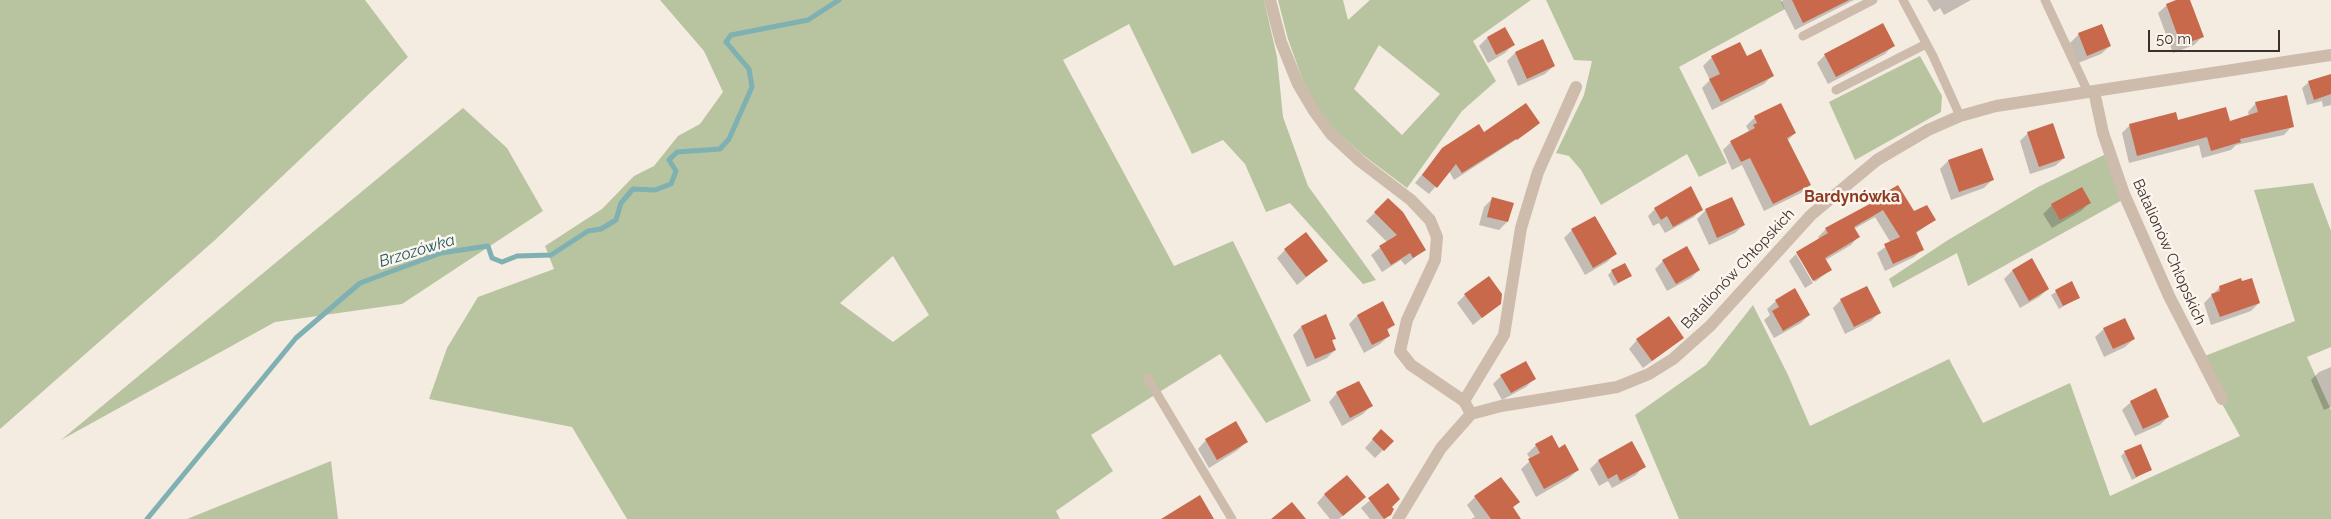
<!DOCTYPE html>
<html>
<head>
<meta charset="utf-8">
<style>
  body { margin:0 }
  #map { position:relative; width:2331px; height:519px; overflow:hidden; background:#f4ebe1; font-family:Raleway,sans-serif }
  canvas { display:block }
  .scale { position:absolute; left:2148px; top:30px; width:132px; height:22px; box-sizing:border-box; border:2px solid #3b302b; border-top:0; padding-left:6px; font-size:15px; line-height:18px; white-space:nowrap; color:#3b302b; -webkit-text-stroke:4px #fbf5ee; paint-order:stroke }
</style>
</head>
<body>
<div id="map">
<canvas width="2331" height="519"></canvas>
<div class="scale">50 m</div>
</div>
<script>
const ctx = document.querySelector('canvas').getContext('2d');
ctx.lineJoin = 'round';
function fillPath(path, color) {
  ctx.fillStyle = color;
  ctx.fill(path, 'evenodd');
}
function poly(rows) {
  const path = new Path2D();
  for (const r of rows) {
    path.moveTo(r[0], r[1]);
    for (let i = 2; i < r.length; i += 2) path.lineTo(r[i], r[i + 1]);
  }
  return path;
}
function strokePath(path, color, width, dash) {
  ctx.strokeStyle = color;
  ctx.lineWidth = width;
  ctx.lineCap = dash ? 'butt' : 'round';
  ctx.setLineDash(dash || []);
  ctx.stroke(path);
}
function write(font, color, halo, rows, align = 'center') {
  ctx.font = font + ' Raleway,sans-serif';
  ctx.lineWidth = 5;
  ctx.setLineDash([]);
  ctx.textBaseline = 'middle';
  ctx.strokeStyle = halo;
  ctx.fillStyle = color;
  for (const [text, x, y, turn = 0] of rows) {
    ctx.save();
    ctx.translate(x, y);
    ctx.rotate((+turn || 0) * Math.PI / 180);
    ctx.textAlign = isNaN(turn) ? turn : align;
    if (halo) ctx.strokeText(text, 0, 0);
    ctx.fillText(text, 0, 0);
    ctx.restore();
  }
}
const green = poly([
  [0,0,365,0,408,57,215,240,0,429],
  [660,0,1264,0,1277,57,1283,117,1308,186,1376,280,1363,284,1290,203,1266,212,1245,164,1223,140,1192,154,1129,24,1063,60,1174,266,1233,241,1311,401,1266,423,1220,354,1091,435,1113,471,1056,511,1060,519,627,519,572,427,429,399,447,348,478,297,554,269,545,246,602,209,634,176,654,166,678,136,700,124,723,92,704,51],
  [893,256,929,315,893,342,840,303],
  [1278,0,1343,0,1348,20,1370,0,1531,0,1473,41,1496,81,1462,111,1407,188,1363,155,1336,131,1318,109,1303,81,1288,39],
  [1379,45,1440,94,1402,135,1354,89],
  [1546,0,1781,0,1785,9,1679,67,1727,163,1699,177,1687,154,1601,205,1581,170,1569,156,1556,153,1584,95,1592,61,1574,60],
  [1920,56,1942,96,1941,112,1855,160,1829,102],
  [463,108,507,148,543,211,402,304,275,322,61,440],
  [2108,153,2124,199,1968,286,1957,253,1893,288,1889,279,1948,240,2038,187],
  [2313,183,2331,231,2331,347,2307,357,2331,410,2331,519,1679,519,1635,415,1706,365,1753,305,1788,375,1810,426,1949,359,1983,423,2070,383,2110,496,2240,436,2197,359,2295,321,2254,190],
  [331,461,338,519,187,519]
]);
const shadow = poly([
  [1783,0,1854,0,1795,30,1781,2],
  [1927,0,1971,0,1944,15,1940,8,1934,12],
  [2180,0,2189,0,2202,37,2194,45,2173,53,2158,13,2167,5],
  [1505,29,1513,45,1505,53,1488,63,1479,46,1487,38],
  [2079,34,2110,46,2101,54,2078,63,2070,43],
  [1739,44,1746,58,1773,75,1764,84,1712,110,1702,88,1710,80,1703,66,1712,57],
  [1893,46,1885,54,1828,84,1817,63,1825,55],
  [1515,53,1554,66,1545,74,1518,86,1507,61],
  [2331,75,2331,105,2323,107,2322,101,2307,105,2302,88,2309,82],
  [2256,103,2292,126,2284,135,2236,145,2231,150,2202,158,2199,145,2129,163,2122,133,2130,125,2229,122,2249,116,2248,112],
  [1781,104,1795,133,1787,141,1809,185,1801,193,1764,211,1742,165,1732,170,1723,150,1731,142,1749,131,1746,126,1755,117],
  [1539,123,1531,130,1454,180,1449,171,1429,194,1415,183,1443,149,1484,134],
  [2028,133,2064,158,2055,166,2030,174,2020,141],
  [1948,161,1992,180,1984,188,1951,200,1940,169],
  [1898,187,1914,212,1934,220,1915,234,1922,250,1914,257,1885,271,1877,253,1891,243,1875,217,1854,229,1858,237,1851,245,1824,261,1830,270,1815,282,1797,254,1820,240,1818,237,1826,229,1872,204],
  [2082,188,2090,202,2081,211,2052,228,2043,214,2052,205],
  [1492,199,1507,222,1499,230,1479,225,1484,207],
  [1732,199,1744,225,1735,233,1709,245,1697,219,1705,211],
  [1388,200,1424,250,1405,265,1401,260,1382,272,1371,255,1387,242,1366,221],
  [1655,209,1701,209,1694,217,1665,233,1659,223,1653,226,1648,216],
  [1572,230,1615,254,1607,262,1585,275,1564,238],
  [1285,250,1326,261,1297,285,1277,258],
  [1796,254,1813,283,1805,288,1789,261],
  [2031,260,2048,289,2039,297,2020,308,2004,279,2012,271],
  [1663,261,1699,270,1691,278,1667,291,1655,269],
  [1612,271,1630,276,1614,286,1608,275],
  [2240,280,2259,303,2251,311,2211,325,2204,303,2219,288],
  [2071,283,2078,297,2059,309,2051,295],
  [1795,290,1809,315,1801,323,1774,338,1764,320,1770,315,1767,309,1776,301],
  [1465,295,1500,303,1473,325,1457,303],
  [1841,300,1879,313,1871,321,1845,334,1833,308],
  [1383,303,1394,324,1387,331,1389,336,1380,344,1364,353,1349,324,1357,316],
  [1325,316,1335,338,1331,342,1335,350,1327,358,1307,367,1293,335,1301,327],
  [2104,329,2134,339,2125,347,2104,357,2095,337],
  [1683,338,1643,368,1629,349,1637,340],
  [2331,367,2331,407,2324,410,2311,380,2319,372],
  [1501,376,1534,379,1526,387,1502,400,1493,384],
  [1337,393,1371,406,1363,414,1342,426,1329,402],
  [2131,402,2168,417,2160,425,2135,436,2122,410],
  [1552,437,1559,449,1578,470,1569,478,1536,497,1521,469,1531,460,1527,454,1536,445],
  [1373,439,1392,441,1375,458,1365,448],
  [1206,440,1246,442,1238,450,1209,468,1198,449],
  [2125,452,2150,470,2132,480,2121,456],
  [1598,461,1644,466,1636,475,1612,488,1608,481,1599,486,1590,469],
  [1388,485,1390,514,1385,519,1370,519,1361,508],
  [1325,494,1364,497,1339,519,1330,519,1317,503],
  [1475,497,1518,502,1512,508,1519,519,1471,519,1475,517,1467,505]
]);
const stream = poly([
  [147,519,296,338,360,283,441,253,488,246,492,258,502,262,517,256,551,255,588,231,601,229,616,220,621,203,633,189,655,190,671,184,676,171,669,160,677,152,720,149,729,139,752,87,749,69,726,42,731,35,808,20,839,0]
]);
const building = poly([
  [1792,0,1849,0,1803,23],
  [2176,0,2190,0,2204,37,2181,45,2166,4],
  [1883,23,1895,46,1836,77,1824,54],
  [2102,24,2111,46,2087,56,2078,33],
  [1505,27,1515,45,1496,55,1487,37],
  [1543,39,1555,66,1527,79,1515,52],
  [1740,42,1747,56,1761,49,1774,76,1721,102,1709,79,1720,74,1711,56],
  [2331,74,2331,94,2314,100,2308,81],
  [2287,95,2294,127,2240,139,2241,142,2211,151,2207,137,2137,156,2129,124,2176,112,2178,120,2226,107,2230,121,2258,112,2255,102],
  [1526,103,1540,123,1517,140,1516,139,1462,173,1456,164,1437,188,1422,175,1442,148,1479,124,1484,132],
  [1781,103,1796,133,1787,138,1811,185,1773,204,1750,158,1741,162,1730,141,1755,128,1753,125,1757,123,1754,116],
  [2053,123,2065,158,2039,167,2027,132],
  [1982,148,1994,180,1959,192,1948,160],
  [1898,185,1914,211,1927,205,1936,220,1916,232,1924,250,1893,264,1884,244,1900,237,1883,210,1854,227,1860,237,1825,258,1832,270,1813,281,1796,252,1828,233,1825,228,1877,200,1876,198],
  [1691,186,1703,210,1673,227,1667,216,1661,220,1654,208],
  [2082,187,2091,203,2060,220,2051,204],
  [1492,197,1514,203,1508,222,1487,217],
  [1732,197,1745,225,1717,238,1705,209],
  [1388,198,1403,212,1426,250,1413,258,1410,253,1391,265,1379,246,1397,235,1374,212],
  [1595,216,1617,254,1593,268,1571,229],
  [1306,232,1328,261,1306,277,1284,249],
  [1687,246,1700,270,1676,284,1662,260],
  [2032,258,2049,289,2029,301,2012,270],
  [1625,263,1632,276,1618,283,1611,270],
  [1489,276,1502,294,1501,304,1482,318,1464,294],
  [2241,278,2242,281,2252,278,2260,303,2220,317,2211,294,2220,291,2219,286],
  [2072,281,2080,298,2063,306,2055,290],
  [1867,286,1881,313,1854,327,1840,299],
  [1795,288,1810,315,1783,331,1772,311,1779,307,1775,300],
  [1383,301,1395,325,1387,329,1390,336,1372,345,1357,315],
  [1326,314,1336,339,1332,340,1336,350,1315,359,1301,326],
  [1669,316,1684,338,1652,361,1636,339],
  [2125,318,2135,339,2113,349,2103,328],
  [1526,361,1536,379,1511,393,1500,375],
  [1359,381,1373,406,1350,418,1336,392],
  [2156,388,2169,417,2143,429,2130,401],
  [1236,421,1248,442,1217,460,1205,439],
  [1381,429,1394,441,1384,451,1372,439],
  [1552,435,1559,448,1565,444,1579,470,1544,489,1528,459,1540,453,1535,444],
  [1632,441,1646,467,1620,481,1617,474,1608,479,1598,460],
  [2141,444,2152,470,2136,477,2124,451],
  [1347,475,1366,497,1343,516,1324,494],
  [1501,477,1520,502,1513,507,1521,519,1491,519,1474,496],
  [1388,483,1400,499,1392,507,1394,509,1391,515,1384,519,1368,498],
  [1200,495,1214,519,1161,519],
  [1292,502,1306,519,1271,519]
]);
const lane = poly([
  [1903,0,1933,56,1960,116],
  [2045,0,2088,92],
  [1803,36,1873,0],
  [1836,90,1926,44],
  [1147,377,1232,519]
]);
const street = poly([
  [1270,0,1281,42,1298,84,1314,111,1331,134,1360,161,1411,200,1430,220,1437,237,1435,260,1407,320,1400,351,1411,365,1464,401,1471,414],
  [2094,91,2103,133,2124,194,2169,296,2222,399],
  [1464,401,1504,335,1521,228,1538,172,1576,87],
  [1398,519,1441,448,1471,414,1501,406,1617,387,1649,374,1673,359,1710,326,1811,215,1877,160,1928,130,1960,116,1996,106,2331,55]
]);
const streetNames = [
  ["Batalionów Chłopskich",2169,252,66],
  ["Batalionów Chłopskich",1738,269,-47]
];
const neighbourhoodNames = [
  ["Bardynówka",1852,197]
];
const waterNames = [
  ["Brzozówka",417,251,-17]
];
fillPath(green, '#b8c4a0');
fillPath(shadow, '#0003');
strokePath(stream, '#7fb0b2', 5);
fillPath(building, '#c8694b');
strokePath(lane, '#cdbbac', 9);
strokePath(street, '#cdbbac', 12);
write('15px', '#3b302b', '#fbf5ee', streetNames);
write('bold 16px', '#8c3b22', '#fbf5ee', neighbourhoodNames);
write('italic 16px', '#1f5a5e', '#fbf5ee', waterNames);
</script>
</body>
</html>
